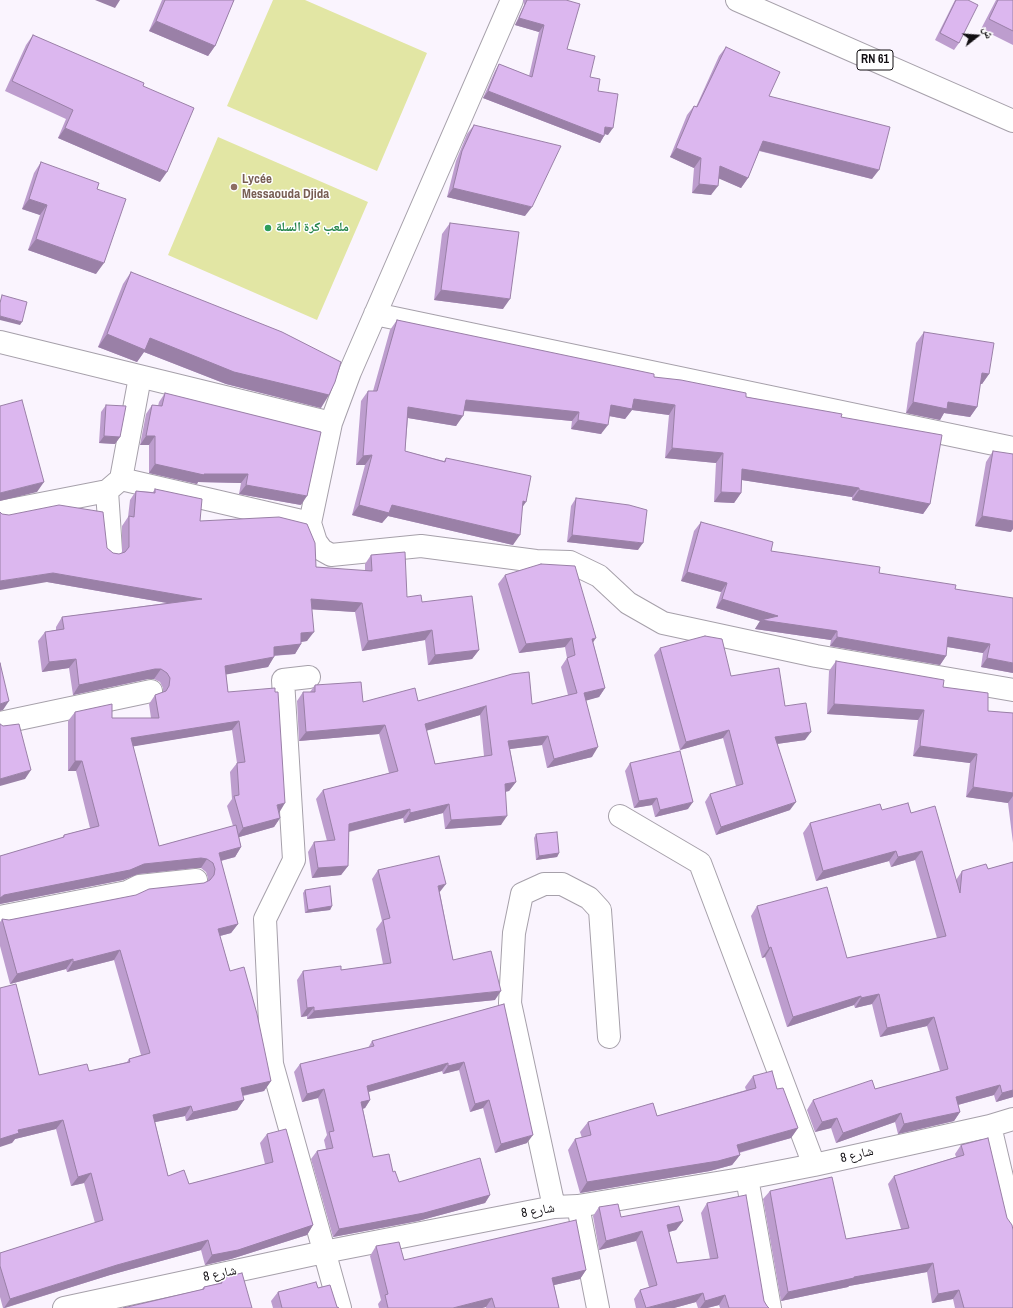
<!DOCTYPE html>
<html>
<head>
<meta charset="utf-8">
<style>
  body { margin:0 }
  #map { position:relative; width:1013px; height:1308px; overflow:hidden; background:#faf4fe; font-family:"Archivo Narrow","Noto Naskh Arabic",sans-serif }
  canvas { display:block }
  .north { position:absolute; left:957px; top:16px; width:40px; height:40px; -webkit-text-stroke:3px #fff; paint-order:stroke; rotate:73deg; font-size:11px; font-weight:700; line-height:16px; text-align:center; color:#120f13 }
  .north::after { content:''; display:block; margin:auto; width:14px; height:18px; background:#120f13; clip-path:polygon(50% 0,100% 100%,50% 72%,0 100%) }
</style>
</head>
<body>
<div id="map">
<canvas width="1013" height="1308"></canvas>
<div class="north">ش</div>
</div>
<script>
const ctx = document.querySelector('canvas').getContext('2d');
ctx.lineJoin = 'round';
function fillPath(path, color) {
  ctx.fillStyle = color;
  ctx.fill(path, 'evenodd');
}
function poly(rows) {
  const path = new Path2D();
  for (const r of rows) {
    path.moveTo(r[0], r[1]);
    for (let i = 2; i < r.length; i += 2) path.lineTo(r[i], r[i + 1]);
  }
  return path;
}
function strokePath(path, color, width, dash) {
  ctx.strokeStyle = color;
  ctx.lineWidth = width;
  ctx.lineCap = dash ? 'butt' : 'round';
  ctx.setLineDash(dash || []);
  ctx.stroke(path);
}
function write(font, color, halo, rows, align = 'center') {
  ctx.font = font + ' "Archivo Narrow","Noto Naskh Arabic",sans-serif';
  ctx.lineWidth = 3;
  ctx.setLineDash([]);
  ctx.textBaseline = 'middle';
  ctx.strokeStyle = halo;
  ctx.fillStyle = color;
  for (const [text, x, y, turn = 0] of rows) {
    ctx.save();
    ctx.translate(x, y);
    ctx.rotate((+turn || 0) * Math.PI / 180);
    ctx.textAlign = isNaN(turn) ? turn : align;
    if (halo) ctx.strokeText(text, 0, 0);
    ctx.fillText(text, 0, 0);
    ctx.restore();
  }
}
const green = poly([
  [273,0,305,0,427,53,377,171,227,106],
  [218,137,368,202,317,320,168,255]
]);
const minor = poly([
  [512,0,350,372,331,423,310,523,316,542,322,550,331,555,421,546,536,561,570,562,599,576,628,603,663,623,816,656,1013,690],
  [375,314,1013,448],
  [0,342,331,423],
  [121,479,310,523],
  [107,491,111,551],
  [0,512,107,491,121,479,140,377],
  [309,677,283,680,294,860,265,919,272,1064,340,1308],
  [0,723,151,691],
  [620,816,700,863,814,1165],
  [0,917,127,892,139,886,196,880],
  [990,1126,1013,1224],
  [747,1178,770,1308],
  [578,1206,598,1308],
  [554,1207,510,1003,514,933,522,894,544,884,562,884,589,898,600,910,609,1037],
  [64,1308,324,1252,554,1207,578,1206,747,1178,814,1165,990,1126,1013,1119]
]);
const major = poly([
  [737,0,1013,121]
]);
const wall = poly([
  [162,0,234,0,215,46,208,56,149,31],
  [523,0,566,0,567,49,590,77,598,91,608,135,605,134,600,143,483,98,495,71,499,64,529,76,539,32,515,25,524,5],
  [955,0,968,0,959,43,954,50,935,40],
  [996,0,1013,0,1013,45,981,29],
  [33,35,143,86,160,182,58,138,66,119,5,91,26,45],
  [726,47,769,96,872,179,759,151,748,178,741,188,719,178,711,195,692,193,694,168,670,157,687,115,694,106,696,107,719,56],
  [474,125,525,216,447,197,456,161,467,134],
  [41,162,96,274,28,250,40,215,22,209,34,173],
  [450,223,503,309,434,300,442,234],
  [131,272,321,408,226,384,144,352,137,362,98,347,123,284],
  [397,320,654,377,841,417,930,504,923,514,852,500,852,497,742,480,741,493,734,503,714,502,716,463,665,458,669,415,632,410,625,419,609,416,601,434,571,429,572,421,464,411,456,426,408,418,405,451,444,461,446,458,522,507,513,545,388,516,382,523,352,515,365,465,356,465,361,401,368,391,373,391,390,330],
  [924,332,989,374,982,384,980,384,977,407,970,417,944,413,940,420,906,413,916,343],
  [165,393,301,505,239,494,241,483,198,482,197,484,149,473,149,445,140,445,146,414,152,405,158,406,159,402],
  [106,405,120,437,115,444,99,443,101,412],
  [993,451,1011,532,975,526,986,462],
  [155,489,200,521,316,567,365,571,365,564,371,555,407,597,422,602,479,650,472,659,428,665,425,640,362,651,355,612,312,609,307,641,301,642,301,644,295,654,274,656,268,667,226,674,228,692,279,812,280,818,274,827,239,837,241,847,235,857,221,861,238,924,231,933,220,936,230,971,271,1081,264,1091,243,1096,244,1100,237,1110,186,1121,185,1116,155,1122,168,1176,189,1184,265,1164,260,1143,267,1134,313,1225,307,1235,231,1259,205,1265,201,1250,110,1275,5,1308,3,1308,0,1297,0,1253,95,1223,84,1183,71,1186,56,1129,15,1139,12,1143,39,1075,89,1071,127,1062,129,1059,141,1055,114,960,67,972,66,969,10,984,0,946,0,922,2,919,9,920,204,883,208,881,208,878,206,872,201,868,195,868,138,874,123,880,0,904,0,856,62,838,64,835,90,828,76,771,68,771,68,721,75,712,112,718,151,718,149,704,155,695,163,692,163,688,160,682,154,679,148,679,73,695,69,668,42,672,38,641,45,632,56,630,56,627,62,617,167,603,47,582,2,514,107,548,113,553,119,554,122,553,122,526,128,517,130,500,136,491,153,492],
  [232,730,237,763,230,772,232,799,227,806,233,826,159,846,133,746],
  [576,498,638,550,567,542,571,506],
  [701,522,771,551,955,589,1013,673,981,667,983,653,947,647,946,656,940,665,830,646,831,640,755,629,760,621,716,608,721,592,681,581,694,531],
  [505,575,593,642,605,688,599,697,586,700,592,757,547,768,542,745,510,749,516,782,509,791,505,792,501,825,445,829,443,813,404,823,403,818,349,832,348,866,341,875,312,878,308,852,314,842,327,841,316,799,323,790,389,773,379,734,299,741,297,701,303,692,310,692,315,685,363,702,418,701,532,704,568,695,561,667,567,658,565,647,519,653,498,584],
  [480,715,484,756,435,764,426,731],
  [660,648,731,676,785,706,805,740,777,744,790,810,716,835,705,802,710,794,736,786,723,738,680,750,654,655],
  [836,661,943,687,988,711,1013,713,1013,843,1008,803,966,797,970,763,913,756,918,720,827,714,829,671],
  [630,763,688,809,655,817,652,805,634,808,625,771],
  [882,810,911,813,956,880,962,871,988,869,1013,862,1013,1097,996,1102,994,1095,958,1105,960,1112,954,1121,898,1134,895,1122,836,1143,831,1128,815,1132,807,1110,813,1100,875,1089,940,1071,927,1026,880,1037,872,1004,855,1008,854,1005,787,1027,765,957,762,958,751,916,757,906,847,958,937,938,915,860,891,867,889,861,816,881,803,833,810,823],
  [536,834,559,853,557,857,536,860,534,838],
  [378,870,440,893,453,960,495,1000,307,1019,307,1016,301,1017,297,980,303,971,341,970,383,964,376,929,382,921,372,879],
  [305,890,332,906,330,910,305,913,303,893],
  [504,1004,527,1143,495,1153,483,1108,470,1112,459,1070,443,1074,442,1071,369,1092,370,1100,365,1108,363,1109,373,1157,393,1172,399,1182,490,1195,485,1203,418,1221,333,1237,311,1159,317,1151,326,1149,324,1140,327,1135,318,1098,302,1102,294,1072,300,1064,368,1048,372,1041],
  [753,1076,777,1089,798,1128,791,1138,739,1153,740,1155,732,1165,710,1171,580,1193,568,1150,575,1139,582,1138,580,1132,588,1122,657,1116,746,1090,745,1087],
  [961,1145,1013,1308,955,1308,953,1299,932,1303,927,1272,849,1286,848,1287,781,1301,763,1199,770,1191,846,1239,901,1229,888,1184,894,1176,956,1157,955,1154],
  [707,1203,764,1301,767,1306,769,1308,720,1308,719,1305,707,1308,698,1308,696,1302,674,1308,636,1308,634,1299,640,1290,649,1287,636,1241,599,1250,593,1216,599,1207,621,1217,683,1221,676,1230,669,1232,677,1263,710,1259,701,1213],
  [376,1246,404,1260,586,1270,580,1279,554,1285,559,1308,486,1308,486,1307,482,1308,379,1308,378,1304,381,1300,370,1256],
  [221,1278,252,1308,202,1289,204,1287,216,1284],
  [318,1288,337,1307,339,1308,273,1308,271,1301,278,1292]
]);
const shadedWall = poly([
  [95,0,120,0,115,8],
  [519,18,544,25,539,32,515,25],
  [156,21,215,46,208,56,149,31],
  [488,91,604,136,600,143,483,98],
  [605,127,613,128,608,135,601,133],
  [65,128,167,172,160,182,58,138],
  [763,141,879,170,872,179,757,150],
  [676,148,701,158,694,168,670,157],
  [720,166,748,178,741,188,713,176],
  [699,184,718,186,711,195,692,193],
  [453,188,532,207,525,216,447,197],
  [29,199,47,205,40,215,22,209],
  [36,239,104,263,96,274,28,250],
  [441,290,510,299,503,309,434,300],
  [0,316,22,322,20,325,0,320],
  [107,334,150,338,329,395,321,408,226,384,144,352,137,362,98,347],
  [982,373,989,374,982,384,975,383],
  [634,399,675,405,669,415,632,410,625,419,604,415,611,405],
  [466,400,579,412,572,421,459,410],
  [913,402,948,402,977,407,970,417,944,413,940,420,906,413],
  [408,407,463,416,456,426,402,417],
  [578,420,608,425,601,434,571,429],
  [104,436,120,437,115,444,99,443],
  [146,436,155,436,149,445,140,445],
  [672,448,723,453,716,463,665,458],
  [372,455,365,465,356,465,363,456],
  [155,464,204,474,248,474,241,483,198,482,197,484,149,473],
  [742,469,859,488,852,497,735,479],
  [44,482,37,492,0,501,0,493],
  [246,485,307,496,301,505,239,494],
  [859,490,930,504,923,514,852,500],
  [721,492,741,493,734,503,714,502],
  [523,501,526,502,519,512],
  [359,505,392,505,520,535,513,545,388,516,382,523,352,515],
  [982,516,1013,521,1013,529,1011,532,975,526],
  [572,535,643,543,638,550,567,542],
  [687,572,727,583,721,592,681,581],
  [53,573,202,599,196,608,47,582,0,590,0,581],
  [311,599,362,603,355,612,305,609],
  [722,599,837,631,831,640,755,629,760,621,716,608],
  [432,630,425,640,362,651,368,641],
  [314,632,307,641,294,643,301,633],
  [837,637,946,656,940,665,830,646],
  [948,637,990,644,983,653,942,646],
  [572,638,565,647,519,653,526,644],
  [596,638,590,647,592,639],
  [301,644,295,654,267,656,274,647],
  [479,650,472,659,428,665,435,655],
  [274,657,268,667,218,676,225,666],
  [987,658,1013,663,1013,673,981,667],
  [76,659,69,668,42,672,49,662],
  [155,669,161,669,154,679,148,679,73,695,79,685],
  [605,688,599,697,578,703,584,693],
  [9,701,3,710,0,711,0,704],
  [834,704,924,710,918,720,827,714],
  [486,706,480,715,418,733,425,724],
  [239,721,232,730,124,748,131,738],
  [385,725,379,734,299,741,306,732],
  [729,730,723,738,680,750,686,742],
  [811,732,805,740,769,745,775,737],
  [548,736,542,745,502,750,508,741],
  [920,746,977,754,970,763,913,756],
  [598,747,592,757,547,768,554,759],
  [75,761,82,761,76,771,68,771],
  [31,770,25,779,0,786,0,779],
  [516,782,509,791,498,793,505,784],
  [973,787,1013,793,1013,796,1008,803,966,797],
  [657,798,652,805,634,808,639,801],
  [693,802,688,809,655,817,660,810],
  [796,802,790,810,716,835,721,827],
  [285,803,279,813,277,805],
  [449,804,443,813,404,823,410,813],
  [410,809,403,818,343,833,349,824],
  [507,816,501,825,445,829,451,820],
  [280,818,274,827,236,838,243,828],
  [241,847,235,857,212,863,219,853],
  [896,851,889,861,816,881,823,871],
  [922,851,915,860,891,867,898,857],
  [559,853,557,857,536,860,539,856],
  [201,858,207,859,201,868,195,868,138,874,123,880,0,904,0,898,4,895,144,864],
  [348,866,341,875,312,878,318,868],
  [446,884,439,893,438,886],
  [332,906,330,910,305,913,308,910],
  [238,924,231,933,212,938,218,929],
  [771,947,765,957,762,958,769,948],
  [120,950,114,960,67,972,73,962],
  [73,959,66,969,10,984,17,974],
  [501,991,495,1000,307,1019,314,1011],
  [879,994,872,1004,855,1008,861,998],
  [861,996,854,1005,787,1027,793,1017],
  [314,1007,307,1016,301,1017,307,1008],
  [934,1017,927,1026,880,1037,887,1028],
  [464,1062,459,1070,443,1074,448,1066],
  [448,1063,442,1071,361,1094,367,1086],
  [271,1081,264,1091,235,1097,241,1088],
  [1000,1085,994,1095,950,1107,956,1097],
  [324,1089,318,1098,302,1102,307,1094],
  [1013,1090,1013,1097,996,1102,1002,1093],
  [244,1100,237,1110,186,1121,193,1112],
  [370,1100,365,1108,356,1110,361,1102],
  [489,1100,483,1108,470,1112,475,1104],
  [191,1106,185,1116,146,1124,153,1115],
  [960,1112,954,1121,898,1134,904,1124],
  [901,1113,895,1122,836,1143,843,1133],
  [837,1118,831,1128,815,1132,822,1122],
  [63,1120,56,1129,15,1139,12,1143,0,1147,0,1139,18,1130],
  [798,1128,791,1138,729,1155,737,1145],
  [533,1135,527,1143,495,1153,501,1144],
  [740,1155,732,1165,710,1171,580,1193,587,1182],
  [91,1173,84,1183,71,1186,78,1177],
  [490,1195,485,1203,418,1221,333,1237,339,1229],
  [683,1221,676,1230,661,1234,667,1225],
  [313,1225,307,1235,231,1259,205,1265,212,1255],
  [642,1231,636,1241,599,1250,606,1241],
  [208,1240,201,1250,110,1275,4,1308,10,1299,117,1265],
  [933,1263,927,1272,849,1286,848,1287,781,1301,788,1292,854,1277],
  [586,1270,580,1279,546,1287,552,1278],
  [959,1290,953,1299,932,1303,938,1294],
  [703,1293,696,1302,674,1308,647,1308],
  [725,1295,719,1305,707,1308,700,1308,705,1301],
  [492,1298,486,1307,482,1308,453,1308]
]);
const building = poly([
  [165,0,234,0,215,46,156,21,165,0],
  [527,0,566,0,580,4,567,49,595,56,590,77,600,79,598,91,618,94,613,128,605,127,604,136,488,91,499,64,532,77,544,25,519,18,527,0],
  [956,0,968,0,978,5,959,43,940,33,956,0],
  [998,0,1013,0,1013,31,989,19,998,0],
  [33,35,144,83,143,86,194,108,167,172,65,128,73,110,12,81,33,35],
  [726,47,780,72,769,96,890,127,879,170,763,141,748,178,720,166,718,186,699,184,701,158,676,148,694,106,697,107,726,47],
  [474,125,561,146,532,207,453,188,462,151,474,125],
  [41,162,99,183,97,189,126,199,104,263,36,239,47,205,29,199,41,162],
  [450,223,519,232,510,299,441,290,450,223],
  [131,272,282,332,341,362,335,382,329,395,234,372,150,338,145,350,107,334,131,272],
  [2,295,27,302,22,322,0,316,0,303,2,295],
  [397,320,654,374,654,377,681,380,746,393,746,397,842,414,841,417,942,435,930,504,859,490,859,488,742,469,741,493,721,492,723,453,672,448,675,405,634,399,632,409,611,405,608,425,578,420,579,412,466,400,463,416,408,407,405,451,445,462,446,458,531,476,526,502,523,501,520,535,392,505,389,513,359,505,372,455,363,456,368,391,377,391,397,320],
  [924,332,994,343,989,374,982,373,977,407,948,402,947,409,913,402,924,332],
  [165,393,321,432,307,496,246,485,248,474,204,474,204,475,155,464,155,436,146,436,152,405,162,406,165,393],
  [22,400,44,482,0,493,0,406,22,400],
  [106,405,126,406,120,437,104,436,106,405],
  [993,451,1013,454,1013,521,982,516,993,451],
  [155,489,202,499,200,521,279,517,307,524,315,543,316,567,372,571,371,555,405,552,407,597,421,595,422,602,472,596,479,650,435,655,432,630,368,641,362,603,311,599,314,632,301,633,301,644,274,647,274,657,225,666,228,692,275,688,275,692,278,692,285,803,277,805,280,818,243,828,234,796,239,795,237,763,245,762,239,721,131,738,159,846,236,825,241,847,219,853,238,924,218,929,230,971,244,967,257,1014,271,1081,241,1088,244,1100,193,1112,191,1106,153,1115,168,1176,184,1170,189,1184,273,1162,267,1134,286,1129,313,1225,238,1250,212,1255,208,1240,117,1265,10,1299,0,1266,0,1253,103,1220,91,1173,78,1177,63,1120,18,1130,19,1133,0,1139,0,988,16,984,39,1075,87,1064,89,1071,130,1062,129,1059,150,1053,120,950,73,962,73,959,17,974,2,919,9,920,136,895,149,889,204,883,210,880,214,875,215,869,213,863,207,859,201,858,144,864,130,870,4,895,0,898,0,856,64,837,64,835,99,826,82,761,75,761,75,712,112,704,112,718,159,718,155,695,166,691,169,686,170,678,167,673,161,669,155,669,79,685,76,659,49,662,45,632,64,629,62,617,202,599,53,573,0,581,0,512,2,514,9,515,59,505,103,512,107,548,113,553,119,554,125,552,129,547,129,516,134,517,136,491,155,493,155,489],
  [576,498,629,505,647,510,643,543,572,535,576,498],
  [701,522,773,542,771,551,880,567,879,573,956,585,955,589,1013,598,1013,663,987,658,990,644,948,637,946,656,837,637,837,631,761,620,778,616,722,599,727,583,687,572,701,522],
  [541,564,575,566,596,638,592,639,605,688,584,693,598,747,554,759,548,736,508,741,516,782,505,784,507,816,451,820,449,804,410,813,410,809,349,824,348,866,318,868,314,842,335,840,323,790,398,771,385,725,306,732,303,692,315,692,315,685,361,682,363,702,415,688,418,701,512,674,529,672,532,704,577,693,567,658,575,655,572,638,526,644,505,575,541,564],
  [486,706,492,755,435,764,425,724,486,706],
  [705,636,722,639,731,676,779,668,785,706,806,703,811,732,775,737,796,802,721,827,710,794,743,784,729,730,686,742,660,648,705,636],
  [836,661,944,680,943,687,988,693,988,711,1013,713,1013,793,973,787,977,754,920,746,924,710,834,704,836,661],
  [0,663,9,701,0,704,0,663],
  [0,724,3,726,19,724,31,770,0,779,0,724],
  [680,751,693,802,660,810,657,798,639,801,630,763,680,751],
  [908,803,911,813,935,806,960,893,962,871,986,864,988,869,1013,862,1013,1090,1002,1093,1000,1085,956,1097,960,1112,904,1124,901,1113,843,1133,837,1118,822,1122,813,1100,872,1080,875,1089,948,1069,934,1017,887,1028,879,994,861,998,861,996,793,1017,771,947,769,948,757,906,827,887,847,958,946,936,922,851,898,857,896,851,823,871,810,823,880,804,882,810,908,803],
  [557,832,559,853,539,856,536,834,557,832],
  [439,856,446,884,438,886,453,960,491,951,501,991,314,1011,314,1007,307,1008,303,971,341,966,341,970,391,963,383,920,390,918,378,870,439,856],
  [330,886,332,906,308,910,305,890,330,886],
  [504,1004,533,1135,501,1144,489,1100,475,1104,464,1062,448,1066,448,1063,367,1086,370,1100,361,1102,373,1157,389,1154,393,1172,395,1171,399,1182,480,1158,490,1195,424,1213,339,1229,317,1151,333,1148,329,1132,334,1131,324,1089,307,1094,300,1064,374,1046,372,1041,504,1004],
  [772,1071,777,1089,783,1088,798,1128,737,1145,740,1155,718,1161,587,1182,575,1139,591,1135,588,1122,653,1103,657,1116,756,1088,753,1076,772,1071],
  [988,1138,1007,1218,1012,1225,1013,1230,1013,1308,964,1308,959,1290,938,1294,933,1263,854,1277,854,1278,788,1292,770,1191,832,1177,846,1239,909,1228,894,1176,964,1155,961,1145,988,1138],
  [746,1195,764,1301,767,1306,769,1308,729,1308,725,1295,705,1301,703,1293,646,1308,640,1290,657,1285,642,1231,606,1241,599,1207,618,1204,621,1217,679,1206,683,1221,667,1225,677,1263,718,1258,707,1203,746,1195],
  [576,1220,586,1270,552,1278,559,1308,495,1308,492,1298,453,1308,388,1308,385,1295,388,1294,376,1246,399,1242,404,1260,576,1220],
  [242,1273,252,1308,123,1308,204,1289,204,1287,222,1283,221,1278,242,1273],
  [316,1282,318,1288,330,1285,337,1307,339,1308,282,1308,278,1292,316,1282]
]);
const markers = [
  [234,187,4,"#8d6e63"],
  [268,228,4,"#2e9e5b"]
];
const shields = [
  [875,60,36]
];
const shieldNames = [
  ["RN 61",875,60]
];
const educationNames = [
  ["Lycée",242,180],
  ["Messaouda Djida",242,195]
];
const leisureNames = [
  ["ملعب كرة السلة",276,228]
];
const streetNames = [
  ["شارع 8",857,1155,-13],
  ["شارع 8",538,1211,-10],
  ["شارع 8",220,1274,-12]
];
fillPath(green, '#e2e6a4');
strokePath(minor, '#a6a0aa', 24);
strokePath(major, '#a6a0aa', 24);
strokePath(minor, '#fff', 22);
strokePath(major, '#fff', 22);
fillPath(wall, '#bd9dce');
fillPath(shadedWall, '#9a80a7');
fillPath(building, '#dcb7ef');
strokePath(building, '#9a80a7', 1);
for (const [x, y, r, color] of markers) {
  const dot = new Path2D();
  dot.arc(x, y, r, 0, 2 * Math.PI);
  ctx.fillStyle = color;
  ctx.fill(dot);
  strokePath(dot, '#fff', 1.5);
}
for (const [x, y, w] of shields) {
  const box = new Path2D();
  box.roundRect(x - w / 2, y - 10, w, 20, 3);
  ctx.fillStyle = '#fff';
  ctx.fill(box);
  strokePath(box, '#120f13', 1);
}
write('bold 12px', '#120f13', null, shieldNames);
write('bold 13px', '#785e54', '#fff', educationNames, 'left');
write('bold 13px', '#27864d', '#fff', leisureNames, 'left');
write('13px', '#120f13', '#fff', streetNames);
</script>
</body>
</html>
